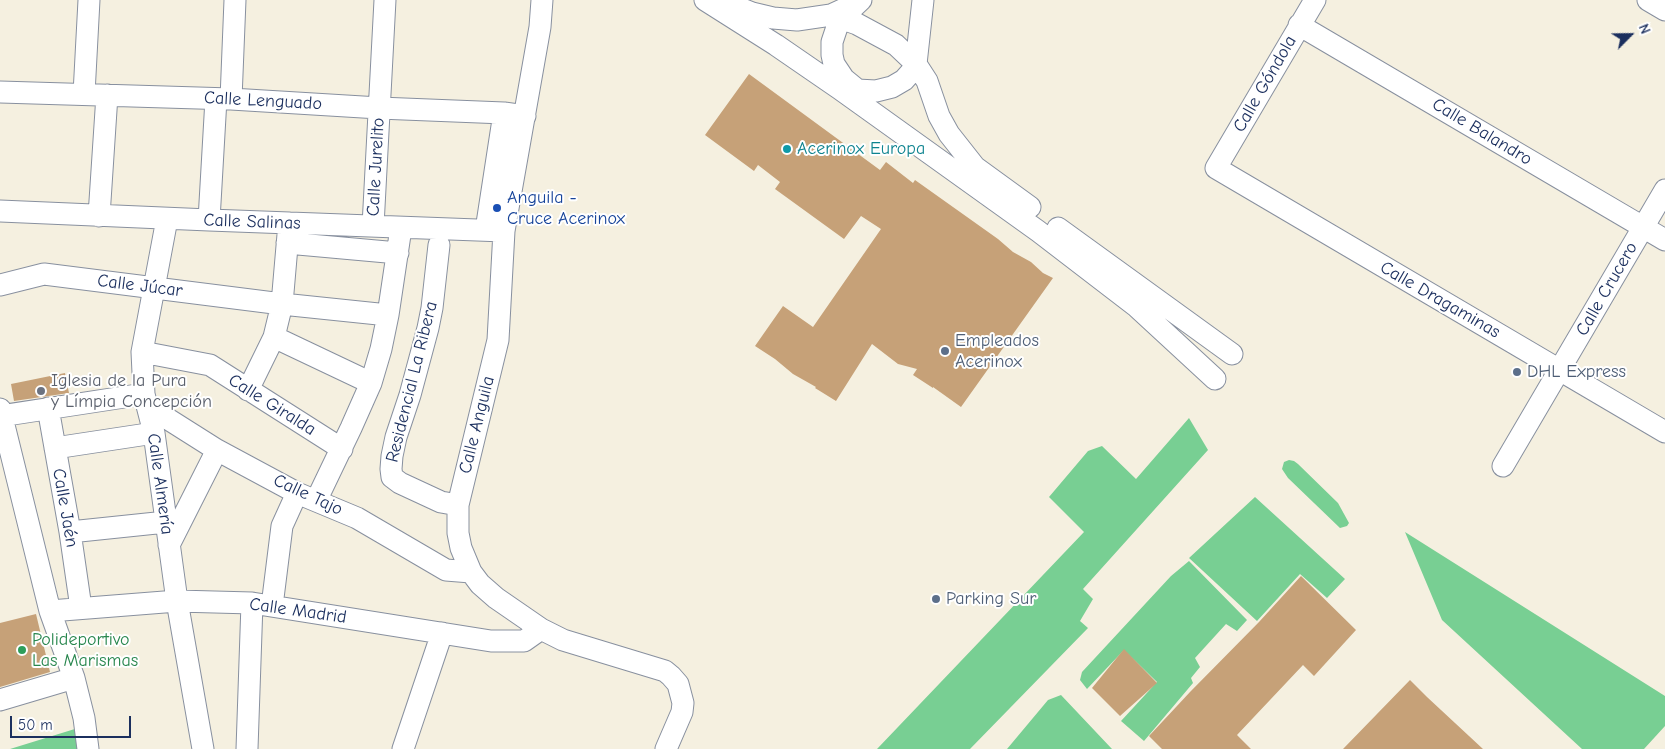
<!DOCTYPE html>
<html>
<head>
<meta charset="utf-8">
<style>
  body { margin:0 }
  #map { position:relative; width:1665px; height:749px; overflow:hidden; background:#f5f0e0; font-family:"Comic Neue",sans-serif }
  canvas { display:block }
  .north { position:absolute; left:1605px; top:10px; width:50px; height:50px; -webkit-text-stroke:4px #fff; paint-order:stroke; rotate:67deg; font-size:14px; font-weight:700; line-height:20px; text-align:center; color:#1b2f5e }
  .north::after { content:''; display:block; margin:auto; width:18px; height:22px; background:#1b2f5e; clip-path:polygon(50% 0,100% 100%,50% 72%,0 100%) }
  .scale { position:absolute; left:10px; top:716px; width:121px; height:22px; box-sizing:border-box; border:2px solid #1b2f5e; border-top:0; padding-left:6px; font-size:15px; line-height:18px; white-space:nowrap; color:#1b2f5e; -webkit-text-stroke:4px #fff; paint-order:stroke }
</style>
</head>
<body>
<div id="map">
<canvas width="1665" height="749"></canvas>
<div class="north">N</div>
<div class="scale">50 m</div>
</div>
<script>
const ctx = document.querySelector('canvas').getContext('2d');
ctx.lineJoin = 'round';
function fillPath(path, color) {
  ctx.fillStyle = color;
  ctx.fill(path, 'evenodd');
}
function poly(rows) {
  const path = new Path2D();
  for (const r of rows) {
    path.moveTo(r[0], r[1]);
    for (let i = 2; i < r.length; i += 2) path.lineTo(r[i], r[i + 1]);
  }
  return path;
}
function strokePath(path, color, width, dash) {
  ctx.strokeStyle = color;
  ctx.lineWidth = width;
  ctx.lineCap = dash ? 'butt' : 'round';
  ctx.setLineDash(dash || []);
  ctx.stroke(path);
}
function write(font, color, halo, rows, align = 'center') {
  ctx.font = font + ' "Comic Neue",sans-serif';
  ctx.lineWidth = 4;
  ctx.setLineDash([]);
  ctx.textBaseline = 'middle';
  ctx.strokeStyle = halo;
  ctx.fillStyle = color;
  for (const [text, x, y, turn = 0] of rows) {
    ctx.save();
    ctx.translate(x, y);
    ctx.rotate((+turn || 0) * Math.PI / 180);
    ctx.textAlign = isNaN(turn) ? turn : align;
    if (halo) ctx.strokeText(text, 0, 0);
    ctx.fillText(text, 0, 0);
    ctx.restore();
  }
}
const green = poly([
  [1189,418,1208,450,1083,589,1093,599,1080,621,1088,628,970,749,877,749,1084,532,1049,497,1088,451,1102,446,1136,479],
  [1289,460,1294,461,1298,464,1338,503,1349,523,1347,526,1340,528,1288,478,1282,469,1284,462],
  [1255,497,1345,579,1327,598,1300,574,1257,621,1189,558],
  [1405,532,1665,696,1665,726,1644,749,1582,749,1442,620],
  [1189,561,1247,620,1237,631,1226,624,1195,658,1200,667,1191,678,1193,683,1144,741,1121,721,1157,682,1124,650,1087,689,1080,680,1082,672,1171,576],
  [1061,695,1112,749,1007,749,1048,700],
  [78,728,81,749,10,749]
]);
const building = poly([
  [749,74,880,170,886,162,913,183,915,180,998,239,1013,252,1031,262,1043,273,1053,278,961,407,933,387,933,388,913,375,917,369,898,364,872,344,836,401,815,388,816,387,793,374,775,359,755,346,783,306,813,327,881,229,861,216,844,239,775,189,780,182,758,165,754,171,705,135],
  [65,373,69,393,14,401,11,384],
  [1301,576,1356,630,1314,676,1303,665,1237,735,1251,749,1162,749,1149,736,1190,692,1259,622],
  [36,614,50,672,0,687,0,623],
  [1124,649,1157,683,1120,716,1092,688],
  [1410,680,1427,697,1483,749,1343,749]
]);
const minor = poly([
  [542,0,540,27,504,231,498,340,458,505,458,533,461,548,471,572,480,584,496,598,541,629,563,640,665,671,671,676,678,684,683,703,682,712,666,749],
  [705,0,776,45,840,89,1038,231,1137,307,1215,379],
  [728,0,742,9,752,13,773,18,797,20,831,15,844,9],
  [1315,0,1216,168,1665,432],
  [1648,0,1665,10],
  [831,15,857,24,896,45,916,64,927,81,939,116,949,134,975,167,1030,207],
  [1299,25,1665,240],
  [840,81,857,90,876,91,892,87,904,80,912,71,916,64,923,0],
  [855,88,844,79,834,64,832,55,832,42,837,27,842,18,861,0],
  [0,92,231,99,379,108,504,113,525,116],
  [84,94,89,0],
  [231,99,235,0],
  [0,211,209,220,504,231],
  [99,216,107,95],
  [167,219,142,352,144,394,154,433,177,601,203,749],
  [209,220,216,99],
  [373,226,385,0],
  [1058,228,1232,354],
  [486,230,504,113],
  [287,243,398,253],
  [439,245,432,308,428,328,410,395,396,437,392,456,391,469,392,477,400,483,441,502,458,505],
  [0,285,44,274,282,304,388,315],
  [274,337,371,383],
  [142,352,210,365,342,449],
  [248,390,274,337,282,304,289,223],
  [149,407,217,450,297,493,357,518,446,570,471,572],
  [48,408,70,532,81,608],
  [0,409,50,611,74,678,84,718,88,749],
  [0,416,144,394],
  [55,448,154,433],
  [1503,466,1665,190],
  [316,501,351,428,371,383,381,349,388,315,401,228],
  [70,532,166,522],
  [169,545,217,450],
  [272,606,282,526,297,493],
  [50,611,177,601,252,603,491,641,524,641,541,629],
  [0,700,74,678],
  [247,749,252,603],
  [403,749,442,633]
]);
const markers = [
  [787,149,5,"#0f9aa8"],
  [497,208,5,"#1a4fb4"],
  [945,351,5,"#5c6f8a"],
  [1517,372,5,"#5c6f8a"],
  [41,391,5,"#6b7280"],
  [936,599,5,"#5c6f8a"],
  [22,650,5,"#2e9e5b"]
];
const streetNames = [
  ["Calle Góndola",1265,84,-60],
  ["Calle Lenguado",263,101,3],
  ["Calle Balandro",1482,132,31],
  ["Calle Jurelito",376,167,-87],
  ["Calle Salinas",252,222,2],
  ["Calle Júcar",140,286,7],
  ["Calle Crucero",1607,289,-60],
  ["Calle Dragaminas",1440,300,30],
  ["Residencial La Ribera",412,382,-76],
  ["Calle Giralda",272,405,32],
  ["Calle Anguila",477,425,-76],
  ["Calle Almería",160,484,82],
  ["Calle Tajo",308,495,25],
  ["Calle Jaén",65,508,80],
  ["Calle Madrid",298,611,8]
];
const cultureNames = [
  ["Acerinox Europa",797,149]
];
const transitNames = [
  ["Anguila -",507,198],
  ["Cruce Acerinox",507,219]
];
const serviceNames = [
  ["Empleados",955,341],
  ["Acerinox",955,362],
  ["DHL Express",1527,372],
  ["Parking Sur",946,599]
];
const worshipNames = [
  ["Iglesia de la Pura",51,381],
  ["y Límpia Concepción",51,402]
];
const leisureNames = [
  ["Polideportivo",32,640],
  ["Las Marismas",32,661]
];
fillPath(green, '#78cf93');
fillPath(building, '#c6a178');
strokePath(minor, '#88909f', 23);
strokePath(minor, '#fff', 21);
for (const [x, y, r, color] of markers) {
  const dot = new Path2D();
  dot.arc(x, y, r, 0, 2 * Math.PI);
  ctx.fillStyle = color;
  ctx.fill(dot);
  strokePath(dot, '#fff', 2);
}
write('18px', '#1b2f5e', '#fff', streetNames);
write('18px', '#0d838f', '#fff', cultureNames, 'left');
write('18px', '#164399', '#fff', transitNames, 'left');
write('18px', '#4e5e75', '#fff', serviceNames, 'left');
write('18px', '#5b616d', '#fff', worshipNames, 'left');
write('18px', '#27864d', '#fff', leisureNames, 'left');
</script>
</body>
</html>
